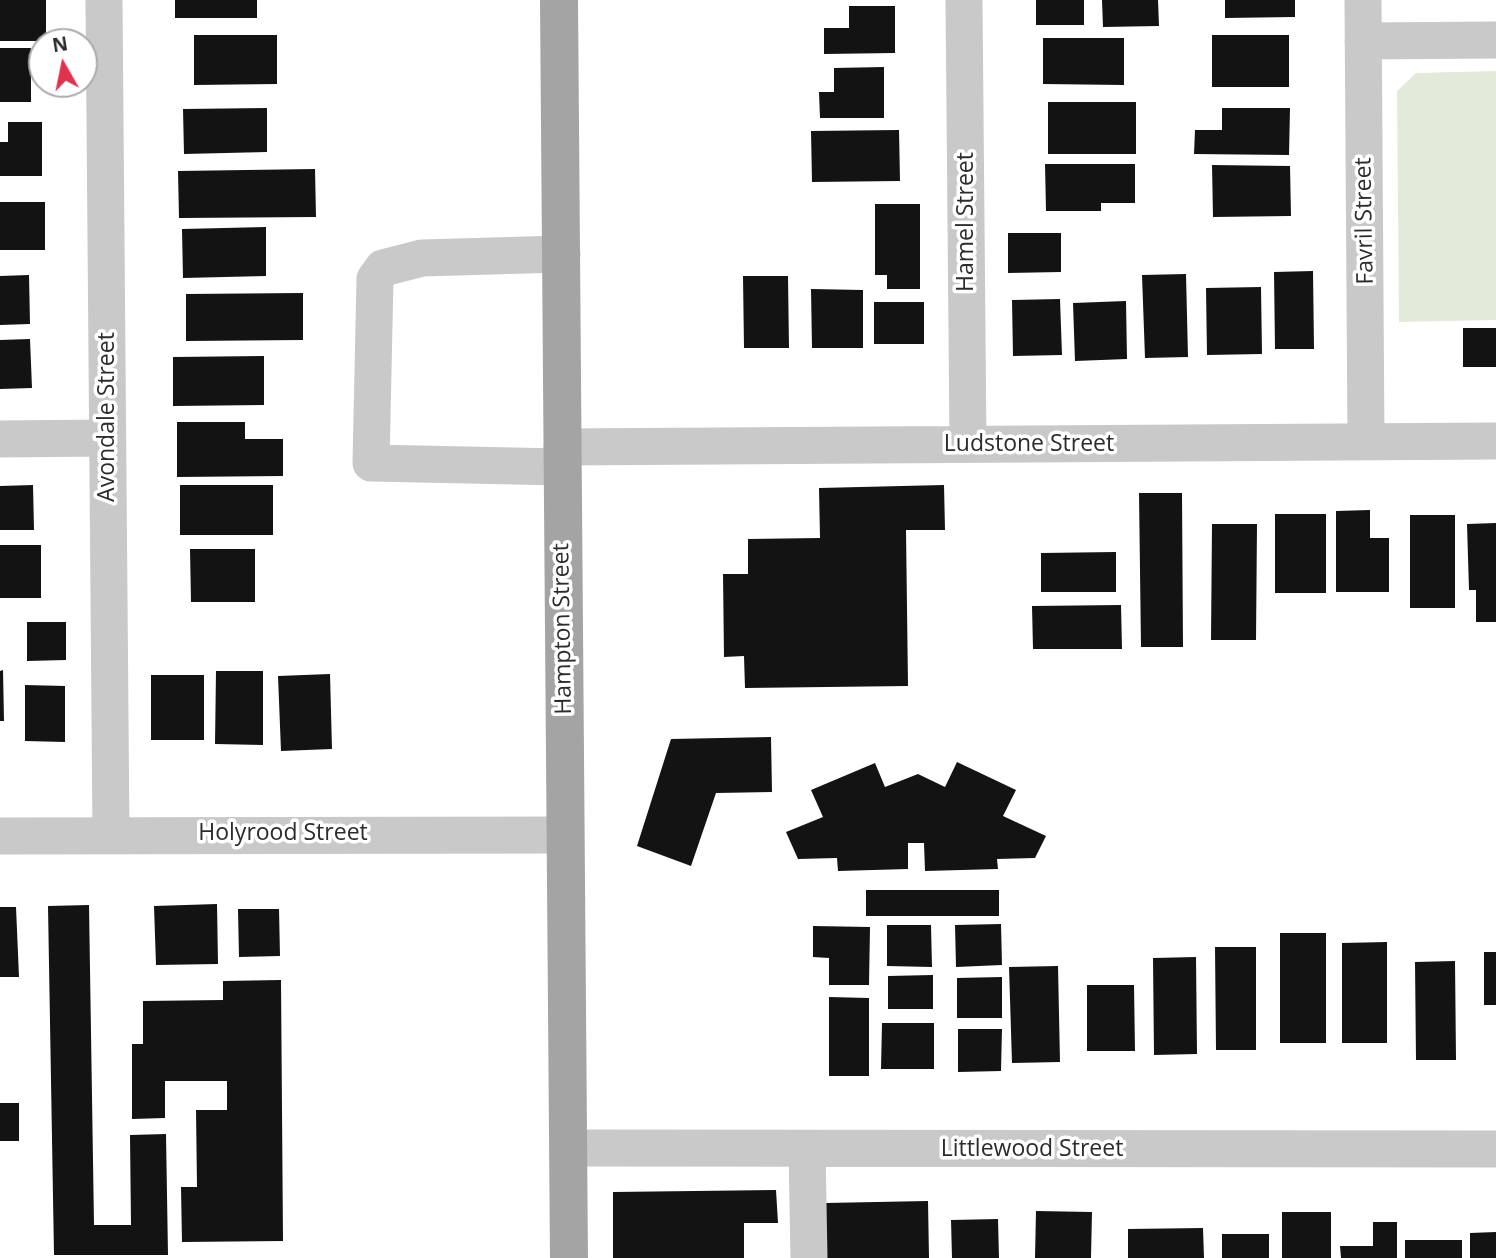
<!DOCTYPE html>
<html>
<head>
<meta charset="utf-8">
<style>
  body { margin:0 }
  #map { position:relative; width:1496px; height:1258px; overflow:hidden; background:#fff; font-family:"Open Sans",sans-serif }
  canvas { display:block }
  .north { position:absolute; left:28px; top:28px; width:70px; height:70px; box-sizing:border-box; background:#fff; border:2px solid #ababab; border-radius:50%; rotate:351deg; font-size:19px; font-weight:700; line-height:28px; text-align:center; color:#2c2c2c }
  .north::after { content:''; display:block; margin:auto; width:24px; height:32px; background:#e0314f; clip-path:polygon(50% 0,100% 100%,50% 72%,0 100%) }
</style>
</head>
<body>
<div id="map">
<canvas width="1496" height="1258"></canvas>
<div class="north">N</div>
</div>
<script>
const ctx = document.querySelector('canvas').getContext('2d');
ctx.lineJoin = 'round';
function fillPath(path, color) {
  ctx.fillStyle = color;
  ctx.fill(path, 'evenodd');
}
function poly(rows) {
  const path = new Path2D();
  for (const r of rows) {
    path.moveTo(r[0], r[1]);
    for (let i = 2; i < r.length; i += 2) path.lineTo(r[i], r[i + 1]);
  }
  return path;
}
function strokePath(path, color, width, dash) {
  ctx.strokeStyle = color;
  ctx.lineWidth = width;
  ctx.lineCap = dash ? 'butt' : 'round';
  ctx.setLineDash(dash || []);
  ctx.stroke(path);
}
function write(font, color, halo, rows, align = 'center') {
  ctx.font = font + ' "Open Sans",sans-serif';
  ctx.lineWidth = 7;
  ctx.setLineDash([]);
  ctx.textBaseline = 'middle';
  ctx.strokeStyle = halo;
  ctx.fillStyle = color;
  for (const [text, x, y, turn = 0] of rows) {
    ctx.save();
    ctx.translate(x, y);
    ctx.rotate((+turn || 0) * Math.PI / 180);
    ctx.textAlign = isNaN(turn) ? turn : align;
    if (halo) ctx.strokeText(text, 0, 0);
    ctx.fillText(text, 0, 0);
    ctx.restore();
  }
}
const green = poly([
  [1496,71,1496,320,1399,322,1397,91,1416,73]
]);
const building = poly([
  [0,0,46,0,46,41,0,41],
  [175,0,257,0,257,18,175,18],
  [1036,0,1084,0,1084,25,1036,25],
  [1102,0,1158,0,1159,26,1103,27],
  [1225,0,1295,0,1295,17,1225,18],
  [849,6,895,6,895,53,824,54,824,28,849,28],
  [194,35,277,35,277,84,194,85],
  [1212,35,1289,35,1289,87,1212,87],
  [1043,38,1124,38,1124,85,1043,84],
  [0,48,31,48,31,102,0,102],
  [884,67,884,118,820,118,819,92,834,92,834,68],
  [1048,102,1136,102,1136,154,1048,154],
  [267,108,267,152,184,154,183,109],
  [1222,108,1290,108,1289,155,1194,154,1195,130,1222,130],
  [8,122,42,122,42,176,0,176,0,142,8,142],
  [899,130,900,181,812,182,811,131],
  [1045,164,1135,164,1135,203,1101,203,1101,211,1046,211],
  [1212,165,1290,166,1291,216,1213,217],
  [315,169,316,217,179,218,178,171],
  [0,202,45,202,45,250,0,250],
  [875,204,920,204,920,289,887,289,887,275,875,275],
  [266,227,266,276,183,278,182,229],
  [1008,233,1061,233,1061,272,1008,273],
  [1313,271,1314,349,1275,349,1274,272],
  [1186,274,1188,357,1145,358,1142,275],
  [29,275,30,324,0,325,0,276],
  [743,276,788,276,789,348,744,348],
  [1261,287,1262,354,1207,355,1206,288],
  [811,289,863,290,863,348,812,348],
  [303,293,303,340,186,341,186,294],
  [1060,299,1062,355,1013,356,1012,300],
  [1126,301,1127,359,1075,361,1073,303],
  [874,302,924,302,924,344,874,344],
  [1463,328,1496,328,1496,367,1463,367],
  [30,339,32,388,0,389,0,340],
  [264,356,264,405,173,406,173,357],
  [177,422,245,422,245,439,283,439,283,476,177,477],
  [33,485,34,530,0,530,0,486],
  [180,485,273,485,273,535,180,535],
  [944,485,945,530,906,530,908,686,745,688,744,656,724,657,723,574,748,574,748,539,820,538,819,488],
  [1139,493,1182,493,1183,647,1141,647],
  [1370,510,1370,538,1389,538,1389,592,1336,592,1336,511],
  [1275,514,1326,514,1326,593,1275,593],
  [1410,515,1455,515,1455,608,1410,608],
  [1496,523,1496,622,1476,622,1476,590,1469,590,1467,524],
  [1212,524,1257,524,1256,640,1211,640],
  [0,545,41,545,41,598,0,598],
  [190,549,255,549,255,602,191,602],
  [1116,552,1116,592,1041,592,1041,553],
  [1121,605,1122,649,1033,649,1032,606],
  [27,622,66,622,66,660,27,661],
  [3,670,4,721,0,721,0,671],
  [216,671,263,671,263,745,215,744],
  [330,674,332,749,281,751,278,676],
  [151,675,204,675,204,740,151,740],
  [25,685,65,686,65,742,25,741],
  [771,737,772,792,716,793,691,866,637,846,671,739],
  [957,762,1016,790,1003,816,1046,836,1035,858,997,859,998,869,925,871,924,843,908,843,908,869,838,871,837,858,798,859,786,832,823,817,811,790,875,763,885,787,918,774,945,787],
  [866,890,999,890,999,916,866,916],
  [217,904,218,964,156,965,154,906],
  [89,905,94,1225,131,1225,130,1135,166,1134,168,1255,54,1255,48,906],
  [0,907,16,907,19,977,0,977],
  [238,909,279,909,280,956,239,957],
  [1001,924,1002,965,956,967,955,925],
  [887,925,931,925,932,967,887,966],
  [813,926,870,927,869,985,829,985,829,958,813,957],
  [1280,933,1326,933,1326,1043,1280,1043],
  [1387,942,1387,1043,1342,1043,1342,943],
  [1215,947,1256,947,1256,1050,1216,1050],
  [1484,952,1496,952,1496,1005,1484,1005],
  [1196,957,1197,1054,1154,1055,1153,958],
  [1455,961,1456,1060,1416,1060,1415,962],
  [1058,966,1060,1062,1012,1063,1009,967],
  [933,975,933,1009,888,1009,888,976],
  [1002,977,1002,1018,957,1018,957,978],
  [281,980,283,1241,182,1242,181,1187,197,1187,196,1110,227,1110,227,1081,165,1081,165,1118,132,1119,132,1044,143,1044,143,1001,223,1000,223,981],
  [1087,985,1134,985,1135,1051,1087,1051],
  [829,997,869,998,869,1076,829,1076],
  [882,1023,934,1023,934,1069,881,1069],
  [958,1029,1002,1029,1001,1071,958,1072],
  [0,1103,19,1103,19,1141,0,1141],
  [776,1190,778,1223,744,1223,744,1258,613,1258,613,1192],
  [928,1201,929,1258,825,1258,825,1203],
  [1036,1211,1092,1212,1091,1258,1035,1258],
  [1282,1212,1331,1212,1331,1258,1282,1258],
  [998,1219,999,1258,952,1258,951,1220],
  [1373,1222,1397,1222,1397,1258,1341,1258,1340,1246,1373,1246],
  [1203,1228,1204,1258,1128,1258,1128,1229],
  [1496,1232,1496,1258,1470,1258,1470,1233],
  [1222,1234,1269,1234,1269,1258,1222,1258],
  [1405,1240,1462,1240,1462,1258,1405,1258]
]);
const minor = poly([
  [104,0,111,835],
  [964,0,968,444],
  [1363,0,1366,441],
  [1363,41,1496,40],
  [562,254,422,258,383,268,375,279,371,463,562,467],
  [0,439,107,438],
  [562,447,1496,441],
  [0,836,565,835],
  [569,1148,1496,1149],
  [807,1149,809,1258]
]);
const major = poly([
  [559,0,569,1258]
]);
const streetNames = [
  ["Favril Street",1365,221,-91],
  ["Hamel Street",966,222,-90],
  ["Avondale Street",107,417,-90],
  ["Ludstone Street",1029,444],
  ["Hampton Street",563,629,-91],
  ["Holyrood Street",283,833],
  ["Littlewood Street",1032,1149]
];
fillPath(green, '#e4eada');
fillPath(building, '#131313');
strokePath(minor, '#c9c9c9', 37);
strokePath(major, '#a4a4a4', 38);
write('23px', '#2c2c2c', '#fff', streetNames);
</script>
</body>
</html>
